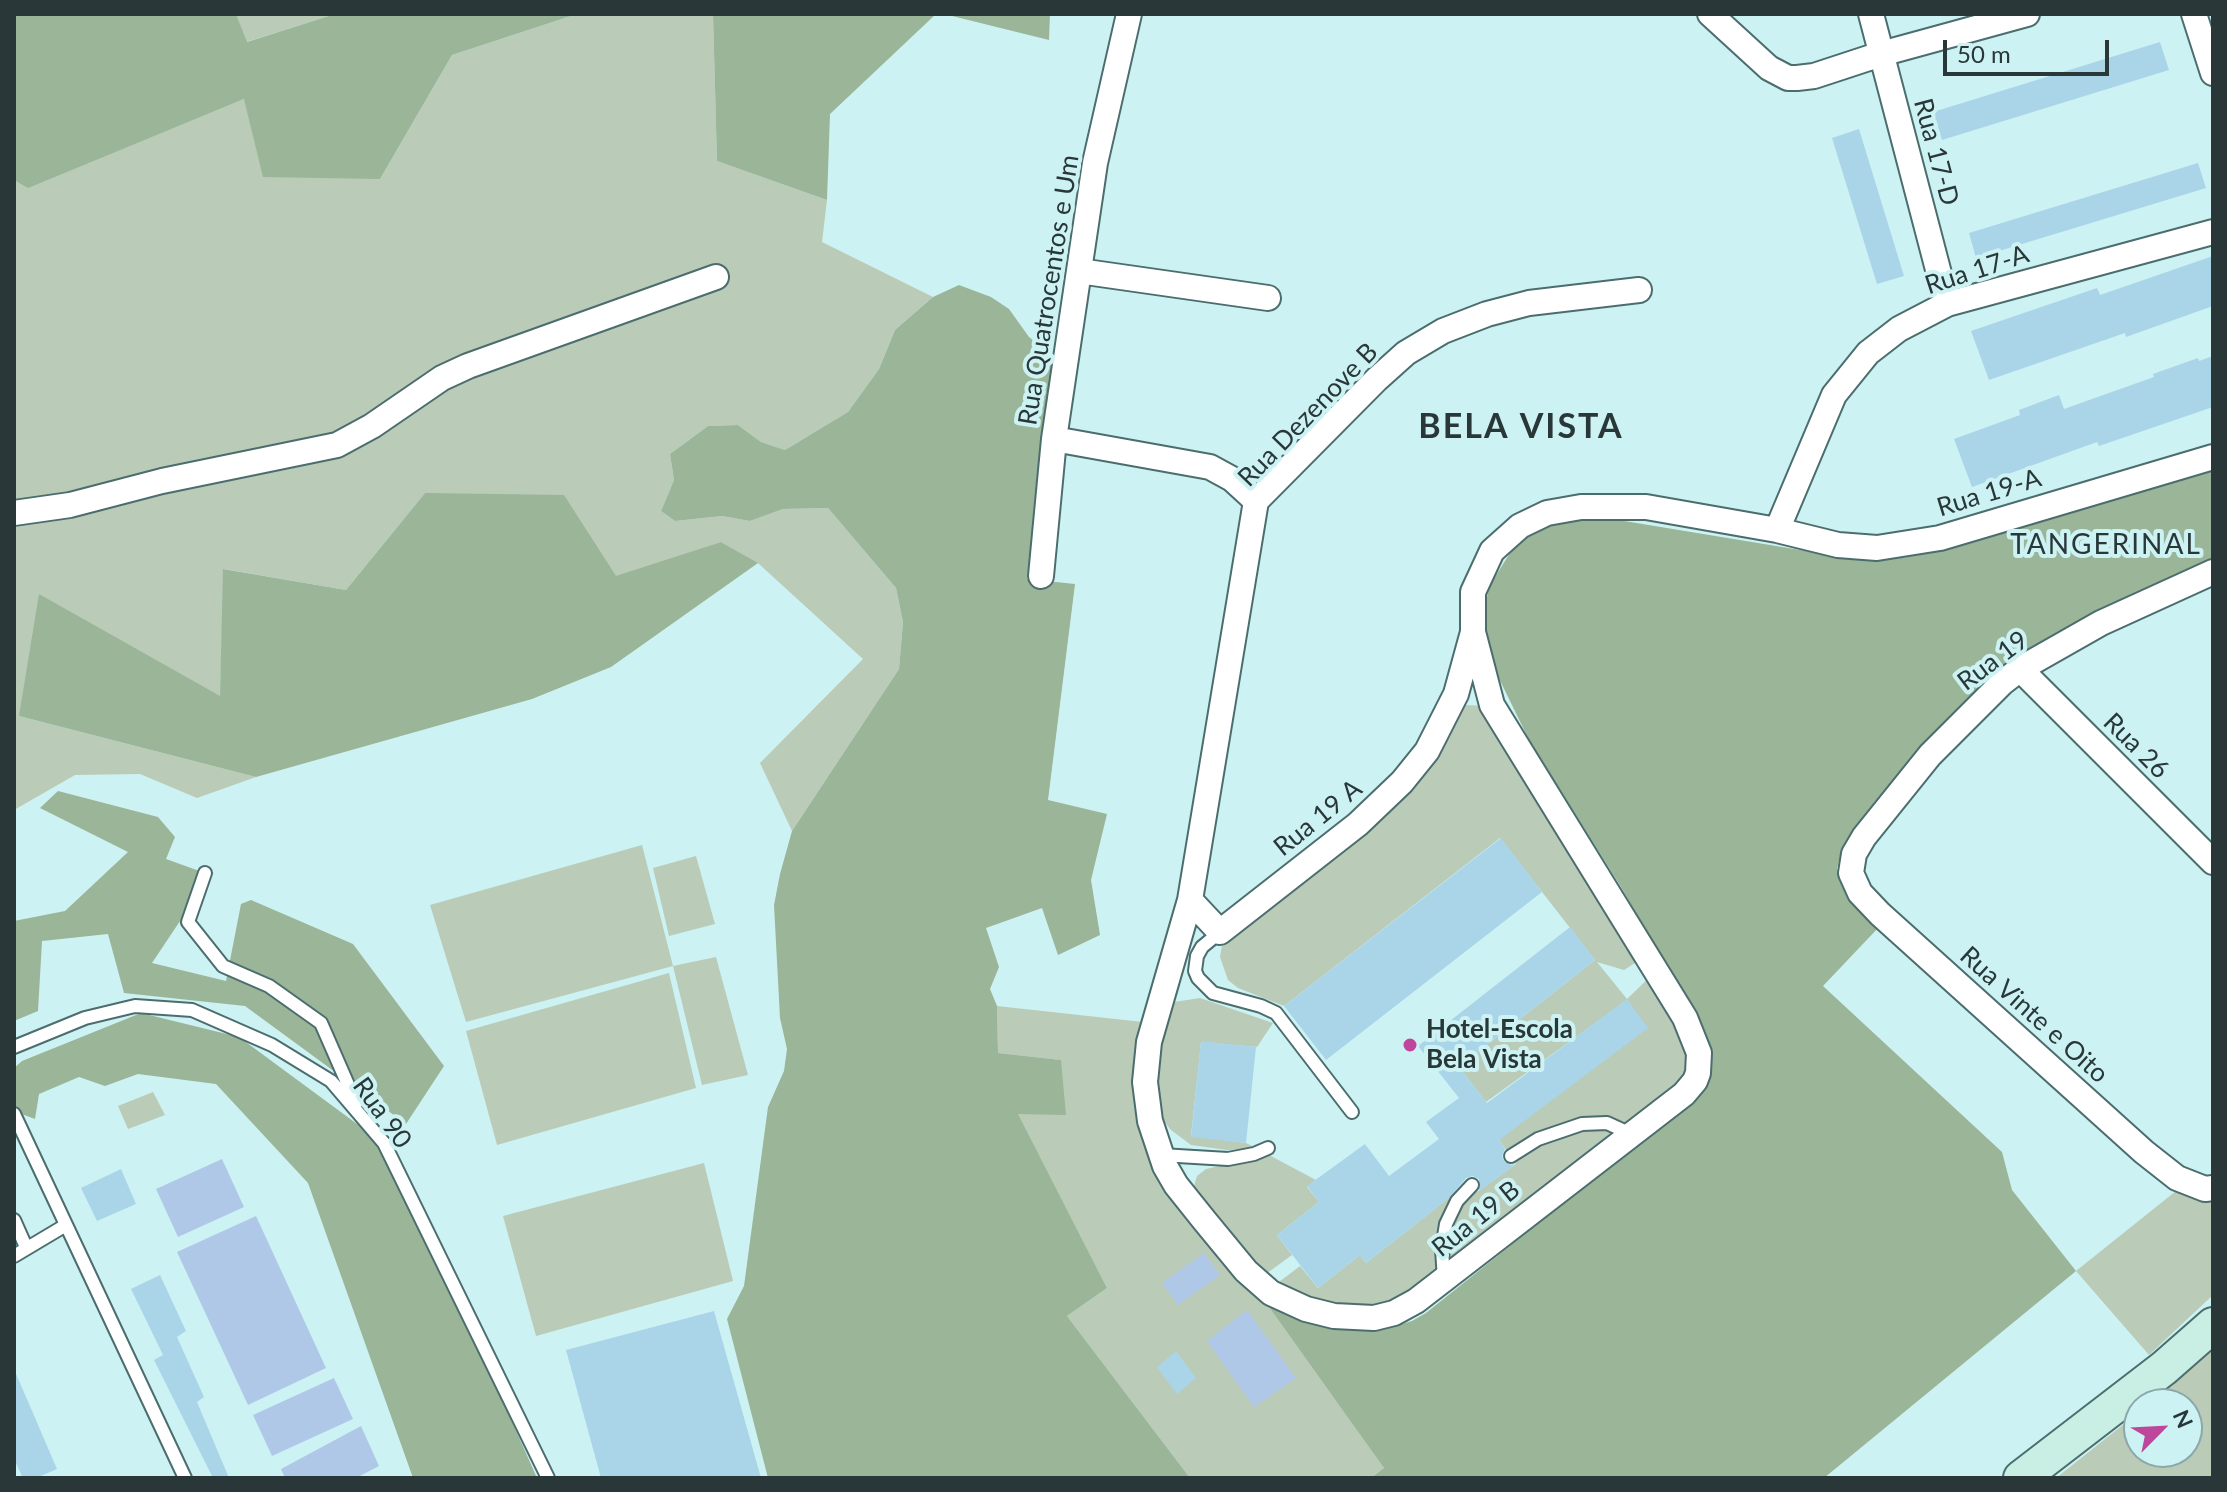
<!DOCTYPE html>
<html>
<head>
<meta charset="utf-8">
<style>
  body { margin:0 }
  #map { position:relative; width:2227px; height:1492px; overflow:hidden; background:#cdf2f3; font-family:Lato,sans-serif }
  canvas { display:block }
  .frame { position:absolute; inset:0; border:16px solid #293738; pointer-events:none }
  .north { position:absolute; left:2123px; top:1388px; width:80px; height:80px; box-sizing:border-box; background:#cdf2f3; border:2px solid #8ba7a8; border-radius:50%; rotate:66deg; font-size:22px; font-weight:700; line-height:32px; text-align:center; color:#293738 }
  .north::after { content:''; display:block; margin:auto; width:28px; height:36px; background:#be469b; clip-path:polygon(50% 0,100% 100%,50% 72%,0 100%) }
  .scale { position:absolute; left:1943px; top:40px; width:166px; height:36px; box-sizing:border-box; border:4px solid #293738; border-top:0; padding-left:10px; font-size:24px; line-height:28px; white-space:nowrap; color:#293738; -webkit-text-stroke:6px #cdf2f3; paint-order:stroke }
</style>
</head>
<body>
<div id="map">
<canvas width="2227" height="1492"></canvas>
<div class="frame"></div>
<div class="north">N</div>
<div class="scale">50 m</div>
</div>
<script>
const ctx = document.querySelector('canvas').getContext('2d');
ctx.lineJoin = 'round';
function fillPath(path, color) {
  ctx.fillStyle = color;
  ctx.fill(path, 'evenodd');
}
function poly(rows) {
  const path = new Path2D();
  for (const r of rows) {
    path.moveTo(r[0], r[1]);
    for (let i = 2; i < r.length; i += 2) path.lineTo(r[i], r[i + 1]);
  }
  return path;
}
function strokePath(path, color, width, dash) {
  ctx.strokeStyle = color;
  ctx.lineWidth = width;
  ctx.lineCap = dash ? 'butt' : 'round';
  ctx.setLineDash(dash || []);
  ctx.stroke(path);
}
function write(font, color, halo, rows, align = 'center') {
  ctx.font = font + ' Lato,sans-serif';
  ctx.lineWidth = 8;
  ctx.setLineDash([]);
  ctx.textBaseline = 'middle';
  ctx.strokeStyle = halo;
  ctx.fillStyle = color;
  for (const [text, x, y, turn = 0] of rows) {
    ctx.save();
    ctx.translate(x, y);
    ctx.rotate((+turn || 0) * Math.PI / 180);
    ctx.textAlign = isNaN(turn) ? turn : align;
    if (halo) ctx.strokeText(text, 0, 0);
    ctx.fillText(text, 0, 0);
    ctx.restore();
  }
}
const green = poly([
  [236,14,335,14,246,42],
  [577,14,713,14,717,161,827,200,822,242,933,297,895,330,879,369,848,412,785,450,761,442,738,425,708,426,670,454,674,480,661,511,675,521,722,516,750,521,783,509,828,508,896,588,903,622,899,669,792,831,760,763,863,659,759,564,721,542,616,577,425,493,346,590,224,569,220,697,19,716,256,777,197,798,140,774,75,775,14,810,14,180,28,187,244,99,380,179,452,55],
  [1466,705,1483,706,1646,956,1624,970,1597,962,1627,999,1655,972,1685,1023,1692,1078,1452,1271,1366,1315,1271,1288,1300,1266,1318,1288,1360,1255,1366,1263,1469,1182,1477,1192,1516,1164,1499,1140,1627,1000,1486,1102,1459,1067,1595,960,1500,838,1284,1006,1238,988,1228,980,1220,957,1224,933,1311,866,1456,710],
  [642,845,673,966,716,957,748,1075,702,1085,673,966,466,1022,430,905],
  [696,856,715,924,669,936,653,868],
  [669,973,696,1088,497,1145,466,1031],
  [1200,998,1273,1023,1257,1047,1201,1042,1191,1136,1246,1143,1256,1148,1227,1150,1191,1145,1171,1130,1154,1109,1149,1096,1165,1011,1174,1002],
  [997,1006,1152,1023,1150,1132,1384,1468,1371,1478,1190,1478,1067,1316,1107,1288,1017,1113,1060,1060,998,1053],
  [153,1092,165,1115,128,1129,118,1106],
  [1269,1155,1316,1180,1307,1187,1319,1202,1277,1235,1292,1255,1259,1279,1196,1197,1194,1186,1197,1176,1206,1169],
  [704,1163,733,1281,536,1336,503,1216],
  [2181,1187,2213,1198,2213,1295,2149,1355,2076,1271],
  [2213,1350,2213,1478,2056,1478,2139,1412,2139,1452,2187,1452,2187,1404,2148,1404]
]);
const forest = poly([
  [14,14,236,14,247,42,335,14,577,14,452,55,380,179,263,177,244,99,28,188,14,180],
  [713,14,936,14,830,114,827,200,717,161],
  [944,14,1050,14,1049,40],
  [959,285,991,297,1009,309,1029,337,1059,360,1027,579,1075,584,1048,800,1107,814,1091,880,1100,935,1058,955,1042,908,986,928,999,967,990,989,997,1006,998,1053,1061,1060,1066,1115,1018,1114,1107,1288,1067,1316,1190,1478,768,1478,727,1319,744,1286,768,1107,784,1071,787,1049,780,1018,774,905,780,874,792,831,899,669,903,622,896,588,828,508,783,509,750,521,722,516,675,521,661,511,674,480,670,454,708,426,738,425,761,442,785,450,848,412,879,369,895,330,933,297],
  [2213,468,2213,562,1962,709,1855,828,1842,849,1837,868,1838,877,1846,895,1879,927,1823,986,2002,1152,2012,1190,2076,1271,1824,1478,1371,1478,1384,1468,1255,1287,1368,1329,1385,1329,1412,1321,1426,1313,1681,1109,1709,1077,1711,1064,1711,1050,1703,1028,1621,887,1529,740,1493,666,1484,637,1484,609,1490,585,1515,545,1533,533,1553,524,1580,519,1606,518,1849,558,1902,558,1963,544],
  [425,493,564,495,616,576,721,542,758,563,611,667,532,699,256,777,19,716,39,594,220,696,223,569,346,590],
  [58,791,158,817,175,837,166,859,205,873,184,915,152,963,226,981,241,904,251,900,353,944,444,1066,406,1124,245,1006,124,993,108,934,42,941,38,1011,14,1021,14,921,65,911,128,852,40,808],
  [141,1013,239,1037,391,1149,537,1478,413,1478,308,1183,216,1084,138,1074,105,1086,79,1077,39,1094,35,1119,16,1112,14,1068,22,1061]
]);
const water = poly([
  [222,1159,244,1207,178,1237,156,1189],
  [256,1216,326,1368,248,1405,177,1252],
  [1204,1253,1220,1275,1178,1305,1162,1283],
  [1247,1310,1296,1378,1254,1407,1207,1341],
  [334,1378,353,1419,272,1456,253,1415],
  [361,1426,379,1466,356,1478,285,1478,281,1469]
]);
const building = poly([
  [2160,42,2169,70,1942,140,1933,112],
  [1859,129,1904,276,1877,284,1832,138],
  [2198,163,2206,188,1976,258,1969,233],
  [2213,256,2213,306,2126,337,2125,333,1989,380,1971,331,2097,288,2100,295],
  [2213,356,2213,407,2099,446,2097,442,1972,487,1954,439,2020,415,2019,410,2059,395,2064,409,2154,377,2153,374,2198,358,2199,361],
  [1501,838,1542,892,1326,1060,1284,1006],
  [1570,927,1595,960,1459,1067,1487,1103,1627,999,1648,1028,1499,1140,1505,1149,1502,1156,1504,1161,1511,1165,1516,1164,1479,1191,1479,1179,1473,1176,1466,1178,1449,1198,1366,1263,1360,1255,1318,1288,1277,1235,1319,1202,1307,1186,1365,1144,1389,1176,1439,1139,1426,1122,1459,1098,1418,1046],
  [1201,1041,1256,1047,1246,1143,1191,1137],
  [121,1169,136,1204,97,1221,81,1188],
  [160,1275,186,1331,177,1337,204,1397,197,1402,229,1478,213,1478,154,1360,163,1355,131,1289],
  [714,1311,761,1478,601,1478,566,1350],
  [1176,1351,1196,1378,1177,1394,1157,1367],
  [14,1369,57,1469,36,1478,23,1478,14,1459]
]);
const lane = poly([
  [205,873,188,922,223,966,269,986,321,1023,356,1103],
  [1220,932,1202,947,1197,956,1195,971,1198,978,1213,993,1261,1006,1276,1013,1352,1112],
  [14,1047,85,1018,135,1006,192,1010,272,1045,331,1081,384,1143,548,1478],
  [14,1114,185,1478],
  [1161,1155,1228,1159,1254,1154,1268,1148],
  [1511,1156,1538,1139,1582,1124,1607,1123,1631,1134],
  [14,1220,26,1247],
  [14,1256,66,1225],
  [1444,1280,1442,1249,1446,1224,1457,1201,1472,1185]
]);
const street = poly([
  [1710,14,1769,68,1788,78,1797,78,1814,76,1881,54,2027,14],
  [1871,14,1947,304],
  [2194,14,2213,73],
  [1079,271,1268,298],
  [1054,439,1210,467,1232,479,1256,501],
  [14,513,70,505,162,481,337,445,372,426,442,378,468,366,716,277],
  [1777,530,1834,395,1868,353,1899,329,1947,304,2213,232],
  [2213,572,2101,623,2020,669,2002,683,1930,755,1864,837,1854,854,1851,873,1860,893,1880,914,2144,1152,2177,1178,2205,1189,2213,1188],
  [1041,576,1054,439,1095,163,1129,14],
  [1473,632,1492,705,1685,1018,1699,1053,1698,1073,1695,1081,1684,1094,1416,1301,1394,1313,1374,1318,1334,1316,1306,1309,1271,1293,1246,1271,1204,1220,1176,1185,1165,1166,1150,1121,1145,1082,1149,1042,1190,900,1256,501,1377,379,1406,353,1443,331,1487,314,1529,303,1639,290],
  [2020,669,2213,862],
  [1190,900,1220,932,1358,824,1402,782,1427,751,1456,694,1473,632,1473,592,1492,551,1520,526,1547,513,1581,507,1646,507,1777,530,1838,545,1877,548,1940,538,2213,457]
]);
const secondary = poly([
  [2021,1478,2164,1368,2213,1325]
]);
const markers = [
  [1410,1045,8,"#be469b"]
];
const streetNames = [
  ["Rua 17-D",1936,152,75],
  ["Rua 17-A",1977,270,-18],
  ["Rua Quatrocentos e Um",1049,290,-81],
  ["Rua Dezenove B",1308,415,-46],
  ["Rua 19-A",1989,493,-17],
  ["Rua 19",1993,661,-37],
  ["Rua 26",2136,746,45],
  ["Rua 19 A",1318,818,-39],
  ["Rua Vinte e Oito",2034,1015,42],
  ["Rua 90",382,1113,54],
  ["Rua 19 B",1476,1219,-39]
];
const poiNames = [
  ["Hotel-Escola",1426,1030],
  ["Bela Vista",1426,1060]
];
const neighbourhoodNames = [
  ["TANGERINAL",2106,545]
];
const districtNames = [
  ["BELA VISTA",1521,427]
];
fillPath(green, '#bacbb8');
fillPath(forest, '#9ab597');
fillPath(water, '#b0c8e8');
fillPath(building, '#aad5e9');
strokePath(lane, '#4c6d6e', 16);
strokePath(street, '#4c6d6e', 28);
strokePath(secondary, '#4c6d6e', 38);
strokePath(lane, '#fff', 12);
strokePath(street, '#fff', 24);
strokePath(secondary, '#c9eee4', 34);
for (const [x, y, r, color] of markers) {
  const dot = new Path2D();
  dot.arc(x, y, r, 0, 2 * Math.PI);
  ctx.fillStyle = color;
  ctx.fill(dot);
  strokePath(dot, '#cdf2f3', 3);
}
write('26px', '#293738', '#cdf2f3', streetNames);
write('bold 26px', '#293738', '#cdf2f3', poiNames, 'left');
ctx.letterSpacing = '2px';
write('28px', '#293738', '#cdf2f3', neighbourhoodNames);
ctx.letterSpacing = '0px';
ctx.letterSpacing = '2px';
write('bold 34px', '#293738', '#cdf2f3', districtNames);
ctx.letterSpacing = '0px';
</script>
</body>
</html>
